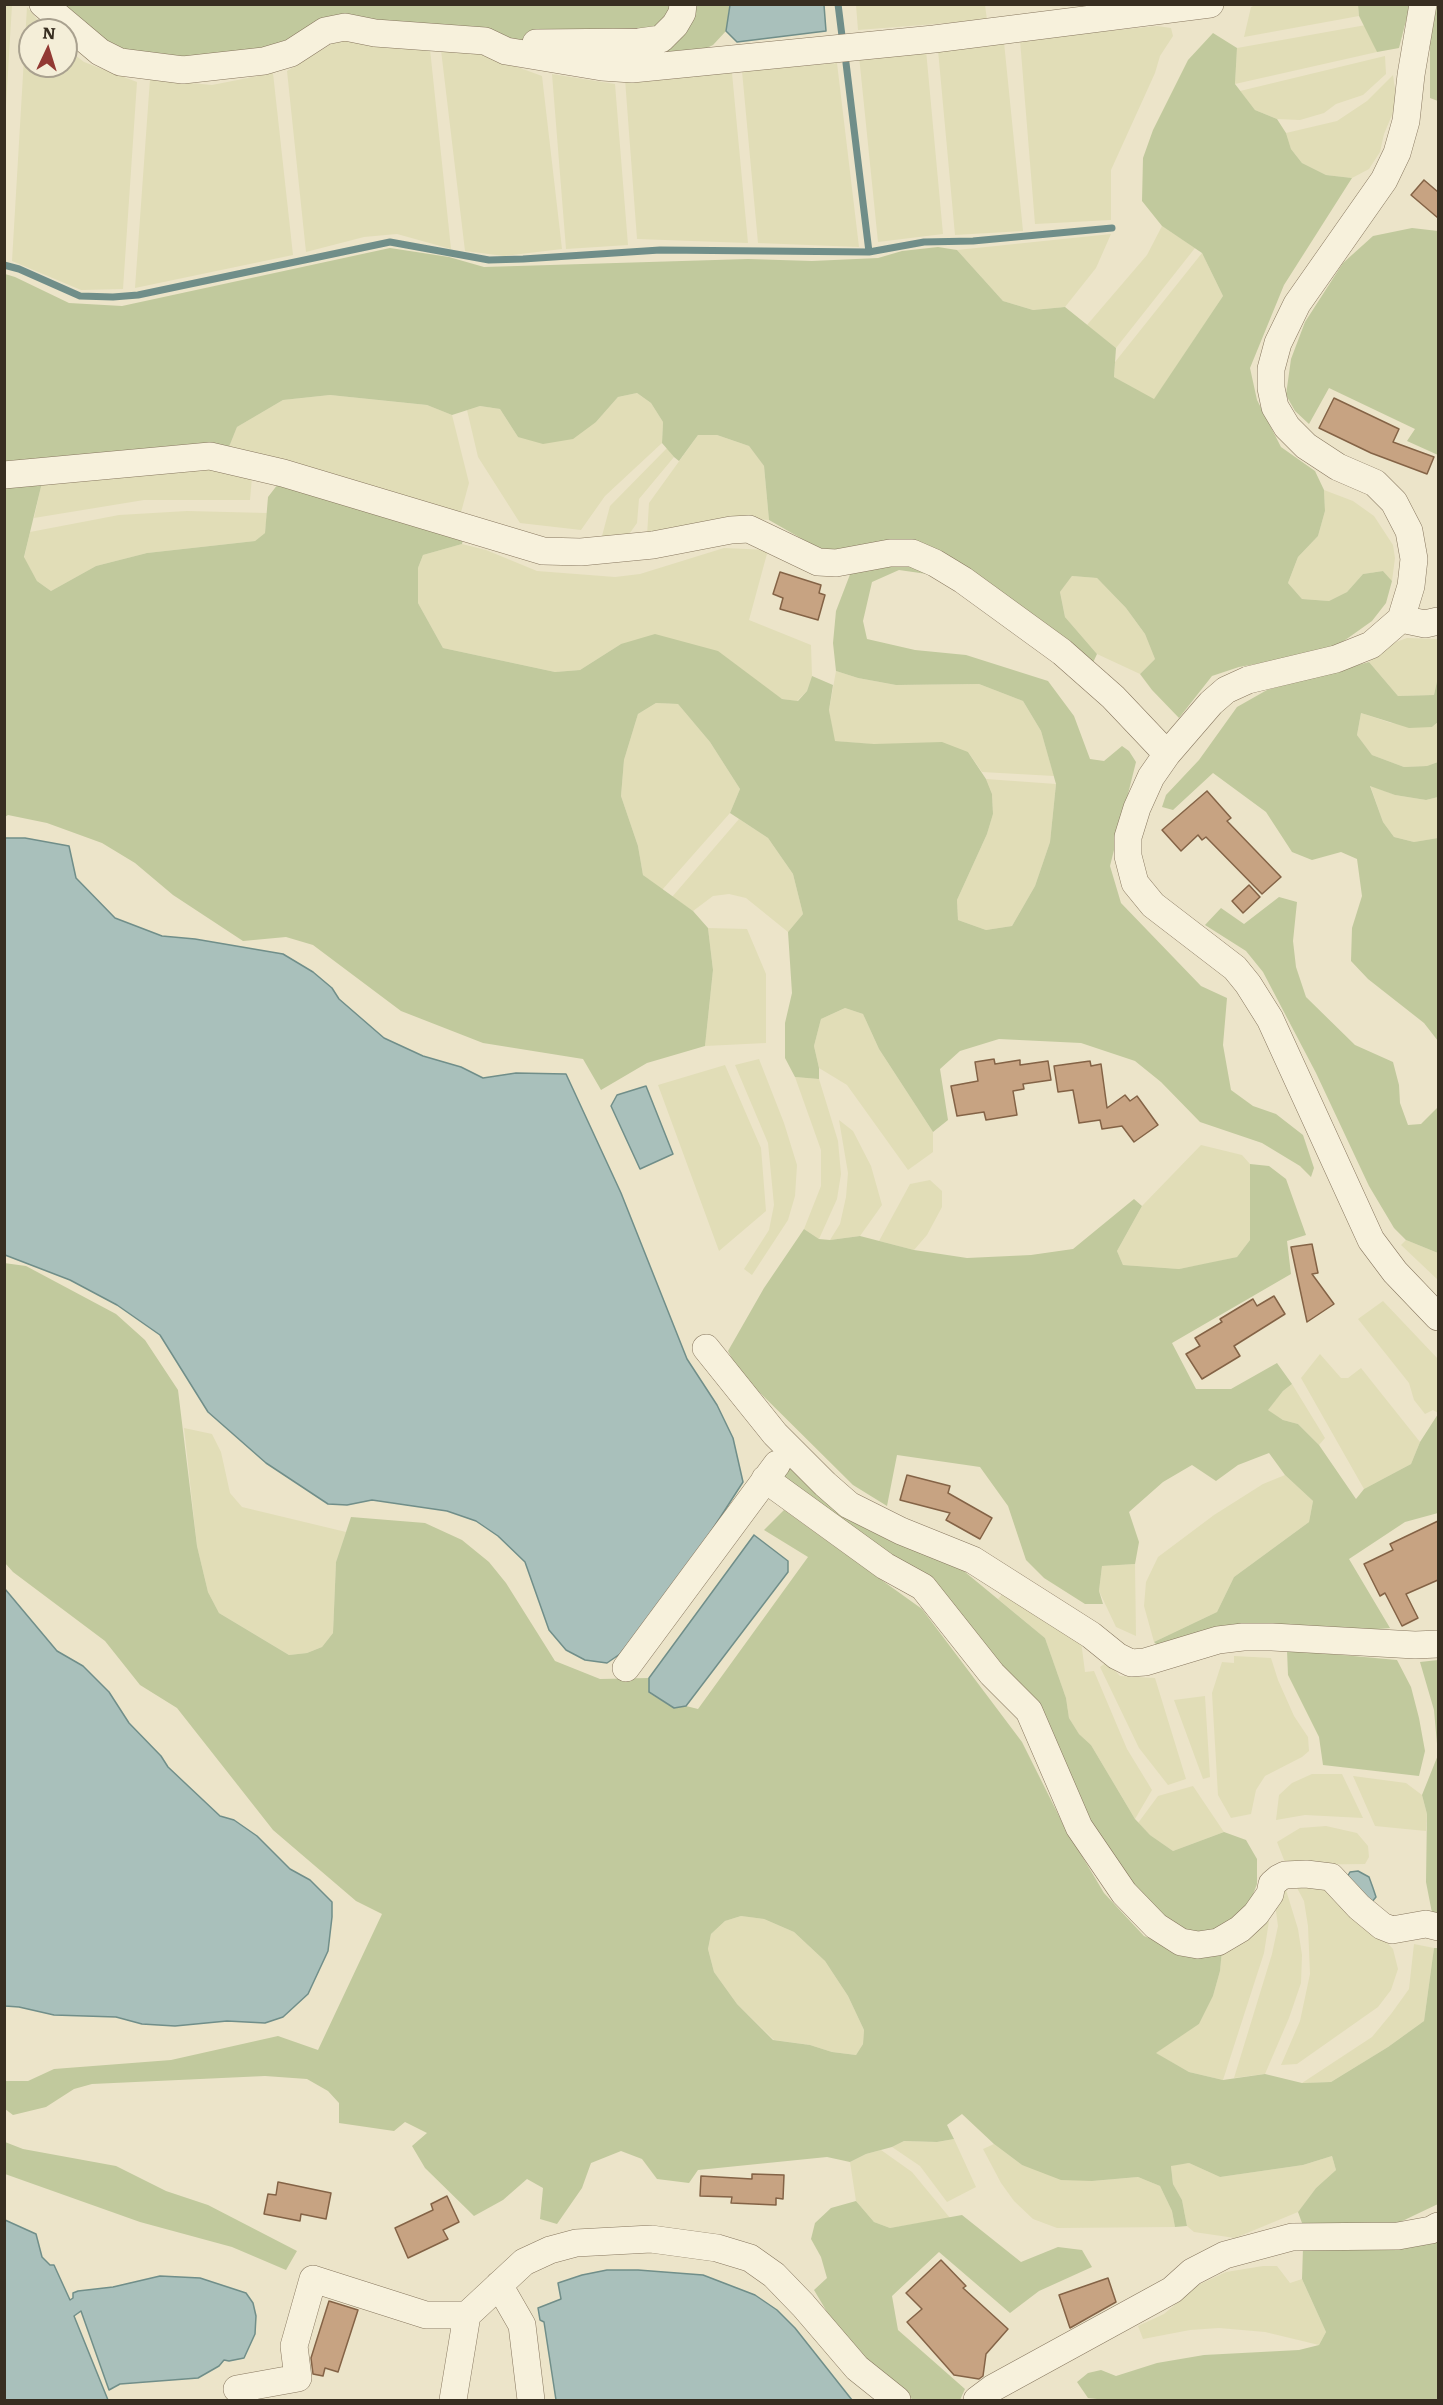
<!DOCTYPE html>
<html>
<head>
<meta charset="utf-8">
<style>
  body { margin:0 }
  #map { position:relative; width:1443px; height:2405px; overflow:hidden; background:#ece4c9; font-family:Literata,serif }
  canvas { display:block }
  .frame { position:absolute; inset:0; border:6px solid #382e21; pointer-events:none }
  .north { position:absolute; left:18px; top:18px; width:60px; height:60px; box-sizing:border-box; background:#f4eed8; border:2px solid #a9a18f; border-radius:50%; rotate:4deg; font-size:16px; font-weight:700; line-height:24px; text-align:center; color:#382e21 }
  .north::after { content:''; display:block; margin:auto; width:21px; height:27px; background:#923933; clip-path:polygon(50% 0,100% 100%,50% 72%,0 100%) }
</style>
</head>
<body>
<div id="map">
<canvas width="1443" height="2405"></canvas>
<div class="frame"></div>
<div class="north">N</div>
</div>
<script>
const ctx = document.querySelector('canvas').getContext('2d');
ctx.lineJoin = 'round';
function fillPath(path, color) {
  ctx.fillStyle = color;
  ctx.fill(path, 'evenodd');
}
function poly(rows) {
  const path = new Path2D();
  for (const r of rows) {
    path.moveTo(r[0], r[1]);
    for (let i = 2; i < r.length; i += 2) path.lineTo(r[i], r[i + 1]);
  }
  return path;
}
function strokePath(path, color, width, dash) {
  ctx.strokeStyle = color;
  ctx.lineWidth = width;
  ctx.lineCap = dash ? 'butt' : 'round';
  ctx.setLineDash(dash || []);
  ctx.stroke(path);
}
const farmland = poly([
  [5,4,12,5,5,122,4,5],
  [1258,4,1358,5,1359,16,1244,37,1251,7],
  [856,5,985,5,987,20,858,30],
  [27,7,46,30,30,30,30,66,66,66,66,48,84,62,137,82,123,289,81,290,12,261],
  [1366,25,1377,52,1235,84,1237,48],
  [1157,26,1171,28,1173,36,1160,56,1155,73,1111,170,1111,220,1035,224,1020,40],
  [343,37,430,49,451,249,397,234,364,237,306,252,287,71],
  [1004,42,1023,231,955,235,938,50],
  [441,50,479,53,542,76,562,249,504,256,465,251],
  [926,50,943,234,878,242,859,56],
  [1385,56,1386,74,1363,95,1336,104,1324,113,1300,120,1277,119,1255,110,1240,91],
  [837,63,859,247,758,243,742,71],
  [273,73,293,255,135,288,150,79,212,85],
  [732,73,748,243,637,239,625,79],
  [552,74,615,84,628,245,566,249],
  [1393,75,1397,103,1384,134,1380,152,1369,169,1352,178,1326,175,1302,163,1291,149,1286,133,1337,121,1367,101],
  [1162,226,1195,248,1116,348,1087,325,1147,255],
  [1111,234,1096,268,1065,307,1033,310,1003,301,957,250],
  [1202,253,1223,296,1154,400,1114,377,1115,362],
  [637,393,651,403,663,422,662,443,605,496,581,530,520,523,478,457,467,410,480,406,500,409,518,437,596,422,618,397],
  [330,395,427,405,452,415,469,483,460,516,229,447,237,427,283,400],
  [698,435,717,435,749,446,764,466,769,520,741,518,647,536,649,503],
  [667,448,674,457,639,499,637,523,625,540,602,536,610,506],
  [215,464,252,477,250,500,144,500,34,518,42,482],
  [1324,490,1353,501,1374,516,1393,545,1395,558,1392,581,1383,571,1363,574,1347,592,1329,601,1302,599,1288,583,1298,557,1318,536,1325,511],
  [187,511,267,513,265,533,255,541,147,553,96,566,51,591,37,581,24,558,30,532,119,515],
  [462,544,486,550,537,571,615,577,640,574,724,548,768,550,749,620,811,645,812,676,807,691,797,701,782,699,621,644,580,670,555,672,443,648,418,603,418,568,423,555],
  [1072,576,1097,578,1126,608,1145,634,1155,659,1140,674,1097,654,1065,617,1060,592],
  [1407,638,1438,639,1438,677,1434,695,1398,696,1369,662,1385,646],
  [836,671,858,678,896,685,979,684,1023,701,1041,731,1054,776,982,772,968,752,834,741,829,710],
  [656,703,678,704,710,742,740,789,730,813,662,890,643,875,638,846,621,796,624,760,638,714],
  [1361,713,1391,723,1432,727,1438,722,1438,762,1427,766,1404,767,1372,755,1357,735],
  [986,779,1056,784,1050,842,1035,886,1012,926,986,930,958,920,957,900,987,834,993,814,992,794],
  [1370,785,1395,795,1426,800,1438,797,1438,838,1414,842,1394,837,1383,822],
  [739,819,768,838,793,874,803,914,788,932,746,898,729,894,713,896,693,911,672,897],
  [708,928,747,929,766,974,766,1043,705,1046,713,970],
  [845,1008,863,1014,879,1049,933,1132,933,1152,908,1170,847,1085,819,1068,814,1046,821,1019],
  [759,1059,784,1123,797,1165,795,1196,788,1220,752,1275,744,1269,769,1230,774,1205,768,1143,735,1065],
  [725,1065,761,1148,766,1211,719,1251,658,1085],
  [795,1077,819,1079,838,1141,841,1174,837,1199,819,1239,804,1229,821,1186,821,1150],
  [839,1120,853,1131,871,1166,882,1205,860,1236,830,1240,840,1224,846,1197,848,1173],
  [1201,1145,1242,1155,1250,1164,1250,1240,1237,1257,1210,1263,1179,1269,1123,1265,1117,1251,1142,1206],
  [930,1180,942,1191,942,1207,927,1235,914,1250,879,1241,910,1184],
  [1406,1240,1438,1253,1438,1280,1401,1245],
  [1383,1301,1438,1359,1438,1413,1433,1410,1425,1414,1414,1400,1409,1383,1358,1319],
  [1320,1354,1341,1378,1348,1378,1361,1368,1420,1442,1411,1464,1364,1489,1301,1378],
  [1292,1384,1325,1438,1319,1445,1298,1424,1283,1420,1267,1410,1283,1391],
  [184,1428,212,1434,221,1452,230,1493,242,1507,346,1532,336,1562,333,1633,322,1647,307,1653,289,1655,219,1613,208,1592,197,1546],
  [1285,1475,1313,1501,1309,1522,1234,1577,1217,1612,1154,1642,1144,1606,1146,1582,1158,1557,1214,1515,1263,1484],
  [1135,1564,1136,1636,1116,1627,1099,1591,1102,1566],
  [1006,1590,1081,1641,1085,1672,1094,1671,1127,1749,1152,1790,1135,1819,1091,1745,1079,1734,1069,1718,1066,1698,1045,1638,998,1599],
  [1234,1656,1271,1658,1278,1680,1294,1716,1308,1737,1309,1751,1302,1757,1265,1776,1256,1790,1251,1814,1231,1818,1218,1795,1212,1693,1222,1662,1234,1663],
  [1107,1662,1120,1676,1155,1678,1186,1779,1168,1785,1139,1748,1100,1667],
  [1205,1696,1210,1777,1203,1779,1174,1700],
  [1312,1774,1342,1774,1363,1818,1305,1815,1276,1820,1279,1795,1292,1783],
  [1353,1776,1406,1783,1422,1795,1427,1814,1426,1831,1375,1826],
  [1193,1786,1224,1832,1173,1851,1150,1835,1138,1823,1158,1796],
  [1326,1826,1357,1833,1368,1846,1369,1857,1365,1864,1286,1865,1277,1842,1300,1828],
  [1313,1884,1330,1892,1377,1932,1393,1949,1398,1969,1391,1990,1378,2007,1297,2064,1281,2065,1300,2021,1310,1974,1308,1926,1304,1901,1296,1886],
  [1286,1890,1298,1929,1302,1955,1301,1983,1289,2018,1265,2074,1234,2078,1272,1954,1278,1926,1275,1904],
  [741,1916,764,1919,794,1932,825,1961,848,1996,864,2030,863,2044,856,2055,832,2052,810,2045,774,2040,737,2004,714,1972,708,1949,711,1934,725,1921],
  [1262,1921,1269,1921,1264,1953,1223,2080,1189,2072,1155,2053,1199,2024,1213,1996,1220,1971,1222,1950],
  [1414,1944,1434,1948,1424,2021,1388,2047,1331,2082,1302,2083,1372,2037,1391,2014,1409,1989],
  [954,2139,976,2187,947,2202,920,2166,892,2147,904,2141,937,2142],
  [994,2144,1022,2165,1092,2181,1138,2177,1160,2186,1172,2211,1175,2227,1057,2228,1033,2219,1014,2201,1001,2183,983,2149],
  [881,2150,912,2172,950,2218,890,2228,874,2222,856,2201,850,2162,866,2154],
  [1332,2156,1336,2170,1316,2188,1298,2212,1235,2238,1194,2232,1187,2226,1182,2200,1173,2184,1171,2165,1189,2163,1220,2177,1303,2165],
  [1263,2266,1277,2266,1290,2283,1302,2279,1326,2332,1319,2345,1265,2332,1219,2328,1190,2330,1143,2339,1138,2326,1164,2314,1198,2285,1226,2272]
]);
const green = poly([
  [730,4,726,31,713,45,689,57,636,61,428,28,172,60,132,55,91,34,58,5],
  [1358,5,1410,5,1399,48,1377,52,1359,16],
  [1434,5,1438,5,1438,101,1430,98,1430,37],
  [1213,33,1237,48,1235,84,1255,110,1277,119,1286,133,1291,149,1302,163,1326,175,1352,178,1284,285,1250,368,1257,400,1281,447,1315,471,1324,490,1325,511,1318,536,1298,557,1288,583,1302,599,1329,601,1347,592,1363,574,1383,571,1392,581,1386,603,1372,621,1341,643,1306,655,1239,667,1212,676,1179,718,1152,690,1140,674,1155,659,1145,634,1126,608,1097,578,1072,576,1060,592,1065,617,1097,654,1091,667,927,574,899,570,872,582,863,621,867,639,915,650,966,655,1048,681,1074,716,1090,759,1104,761,1122,746,1129,751,1136,762,1110,866,1121,903,1201,986,1227,998,1223,1045,1231,1090,1253,1106,1276,1114,1303,1135,1314,1168,1311,1177,1300,1166,1262,1143,1200,1122,1161,1082,1135,1061,1081,1043,999,1039,960,1051,940,1069,948,1120,933,1132,879,1049,863,1014,845,1008,821,1019,814,1046,819,1068,819,1079,795,1077,785,1058,785,1023,792,993,788,932,803,914,793,874,768,838,730,813,740,789,710,742,678,704,656,703,638,714,624,760,621,796,638,846,643,875,693,911,708,928,713,970,705,1046,647,1063,601,1090,583,1059,483,1043,401,1011,313,945,286,937,243,941,173,895,135,863,102,843,47,823,8,815,5,817,5,274,15,277,69,303,122,306,390,248,449,257,484,267,748,259,812,261,878,258,902,251,938,247,957,250,1003,301,1033,310,1065,307,1116,348,1114,377,1154,399,1223,296,1202,253,1162,226,1142,201,1143,158,1153,130,1188,60],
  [637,393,651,403,663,422,662,443,674,457,679,461,698,435,717,435,749,446,764,466,769,520,825,552,859,551,836,611,833,643,836,671,858,678,896,685,979,684,1023,701,1041,731,1056,784,1050,842,1035,886,1012,926,986,930,958,920,957,900,987,834,993,814,992,794,986,779,968,752,942,742,874,744,835,741,829,710,833,685,812,676,807,691,798,701,782,699,718,651,655,634,621,644,580,670,555,672,443,648,418,603,418,568,423,555,462,544,464,534,278,484,268,497,265,533,255,541,147,553,96,566,51,591,37,581,24,557,46,466,229,447,237,427,283,400,330,395,427,405,452,415,480,406,500,409,518,437,543,444,573,439,596,422,618,397],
  [1412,228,1438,231,1438,455,1407,441,1415,429,1329,388,1309,424,1295,411,1286,395,1291,359,1305,322,1343,263,1373,236],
  [1369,662,1398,696,1434,695,1438,677,1438,722,1432,727,1409,728,1361,713,1357,735,1372,755,1404,767,1427,766,1438,762,1438,797,1426,800,1395,795,1370,786,1383,822,1394,837,1414,842,1438,838,1438,1041,1424,1023,1368,979,1351,961,1352,928,1362,896,1357,859,1341,852,1312,860,1292,852,1266,812,1213,773,1173,810,1162,807,1166,795,1199,760,1237,707,1267,690],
  [1279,897,1297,902,1293,941,1296,967,1306,997,1355,1045,1393,1062,1399,1085,1400,1103,1408,1125,1421,1124,1438,1107,1438,1253,1406,1240,1394,1228,1369,1186,1316,1073,1263,972,1246,951,1205,925,1221,908,1244,924],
  [1250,1164,1269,1166,1286,1179,1306,1235,1287,1241,1291,1274,1172,1343,1196,1389,1231,1389,1277,1363,1292,1384,1283,1391,1268,1410,1283,1420,1298,1424,1319,1445,1356,1499,1364,1489,1411,1464,1420,1442,1438,1414,1438,1513,1405,1522,1349,1559,1390,1628,1161,1649,1154,1642,1217,1612,1234,1577,1309,1522,1313,1501,1285,1475,1269,1453,1238,1465,1216,1481,1192,1465,1163,1482,1129,1512,1139,1542,1135,1564,1102,1566,1099,1591,1103,1604,1085,1604,1044,1578,1026,1560,1008,1506,980,1467,897,1455,887,1506,853,1485,739,1372,728,1351,764,1288,804,1229,819,1239,830,1240,860,1236,914,1250,967,1258,1031,1255,1073,1249,1134,1199,1142,1206,1117,1251,1123,1265,1179,1269,1237,1257,1250,1240],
  [4,1263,26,1266,116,1314,145,1340,178,1390,197,1546,208,1592,219,1613,289,1655,307,1653,322,1647,333,1633,336,1562,351,1517,425,1523,462,1540,489,1562,506,1583,555,1661,600,1679,649,1678,649,1693,674,1708,686,1706,698,1709,808,1557,764,1530,784,1510,922,1609,1022,1742,1063,1824,1104,1893,1144,1936,1192,1954,1222,1950,1220,1971,1213,1996,1199,2024,1156,2053,1189,2072,1223,2080,1265,2074,1302,2083,1331,2082,1388,2047,1424,2021,1434,1948,1438,1948,1438,2204,1396,2224,1302,2223,1298,2212,1316,2188,1336,2170,1332,2156,1303,2165,1220,2177,1189,2163,1171,2166,1173,2184,1182,2200,1187,2226,1175,2227,1172,2211,1160,2186,1138,2177,1092,2181,1061,2180,1022,2165,994,2144,962,2114,947,2125,954,2139,937,2142,904,2141,892,2147,866,2154,850,2162,827,2157,698,2170,689,2183,657,2179,642,2159,621,2151,591,2163,582,2188,557,2224,540,2219,543,2188,527,2179,503,2200,474,2216,425,2168,412,2146,427,2133,405,2122,394,2131,339,2123,339,2103,328,2091,307,2079,265,2076,92,2084,74,2089,46,2107,13,2115,5,2109,5,2081,28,2081,54,2069,171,2060,278,2036,318,2050,382,1914,356,1901,273,1830,177,1708,140,1685,105,1641,13,1572,5,1563],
  [741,1916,764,1919,794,1932,825,1961,848,1996,864,2030,863,2044,856,2055,832,2052,810,2045,773,2040,737,2004,714,1972,708,1949,711,1934,725,1921],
  [791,1467,959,1567,1045,1638,1066,1698,1069,1718,1079,1734,1091,1745,1135,1819,1150,1835,1173,1851,1224,1832,1246,1840,1257,1859,1257,1884,1249,1905,1238,1923,1212,1931,1186,1931,1157,1914,1126,1883,945,1599,781,1477,784,1470],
  [1287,1650,1397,1660,1411,1687,1419,1718,1425,1751,1419,1776,1323,1765,1319,1737,1288,1675],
  [1438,1660,1438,1915,1432,1913,1426,1882,1427,1814,1422,1795,1438,1755,1434,1710,1420,1662],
  [5,2142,23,2149,116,2166,166,2191,208,2205,297,2251,286,2270,232,2247,140,2222,5,2174],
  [856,2201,874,2222,890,2228,962,2215,1021,2262,1058,2247,1082,2250,1092,2267,1039,2291,1010,2313,939,2252,892,2296,898,2330,965,2389,960,2400,913,2400,863,2355,836,2327,814,2290,827,2278,821,2257,811,2239,815,2223,831,2208],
  [1438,2237,1438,2400,1106,2400,1088,2398,1077,2382,1088,2373,1101,2370,1116,2376,1157,2363,1204,2355,1299,2350,1319,2345,1326,2332,1302,2279,1303,2248]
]);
const water = poly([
  [730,5,824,5,826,31,737,42,726,31,730,5],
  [4,838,25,838,69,846,76,878,115,918,162,936,195,939,283,954,313,972,332,988,339,999,384,1038,423,1056,461,1067,483,1078,516,1073,566,1074,621,1193,687,1359,717,1405,733,1438,743,1482,683,1575,620,1654,607,1663,585,1660,566,1650,549,1630,525,1562,498,1536,476,1521,447,1511,372,1500,347,1505,328,1504,266,1463,208,1412,160,1335,117,1305,70,1280,5,1255,4,838],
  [646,1086,673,1154,640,1169,611,1106,617,1095,646,1086],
  [754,1535,788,1561,788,1572,686,1706,674,1708,649,1692,649,1678,754,1535],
  [5,1589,57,1651,83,1666,109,1692,129,1723,161,1756,168,1767,220,1816,234,1820,257,1836,290,1869,310,1880,332,1902,332,1917,328,1951,308,1994,283,2017,265,2023,227,2021,175,2026,142,2024,116,2017,54,2015,19,2007,5,2006,5,1589],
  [1358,1871,1369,1877,1373,1888,1376,1897,1371,1903,1346,1879,1350,1872,1358,1871],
  [5,2220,36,2234,42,2257,50,2265,54,2265,70,2300,73,2298,73,2293,78,2291,113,2287,160,2276,200,2278,246,2293,253,2303,256,2316,255,2334,244,2358,229,2361,224,2360,219,2366,198,2378,120,2384,109,2390,81,2311,74,2316,108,2400,5,2400,5,2220],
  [607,2270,638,2270,703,2275,755,2295,777,2310,795,2328,852,2400,556,2400,544,2322,540,2320,538,2308,561,2299,558,2283,582,2275,607,2270]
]);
const stream = poly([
  [838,4,842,36],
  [846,63,869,252],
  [4,265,19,269,80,296,113,297,138,295,390,242,489,260,523,259,660,250,869,252,924,242,973,241,1112,228]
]);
const building = poly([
  [1424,180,1438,192,1438,218,1411,195,1424,180],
  [1334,398,1399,429,1393,442,1434,457,1427,474,1371,453,1319,428,1334,398],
  [780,572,821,585,819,593,825,595,818,620,780,609,783,598,773,594,780,572],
  [1207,791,1231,818,1227,821,1281,877,1262,894,1206,837,1202,840,1198,835,1181,851,1162,830,1207,791],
  [1249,885,1260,897,1243,913,1232,901,1249,885],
  [994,1059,995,1064,1020,1060,1020,1065,1048,1061,1051,1080,1023,1084,1024,1089,1013,1091,1017,1115,986,1120,984,1112,957,1116,951,1086,978,1081,975,1062,994,1059],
  [1090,1061,1091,1066,1101,1064,1107,1108,1125,1095,1130,1101,1137,1096,1158,1125,1134,1142,1122,1126,1102,1129,1100,1120,1079,1123,1073,1090,1058,1092,1054,1066,1090,1061],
  [1312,1244,1318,1273,1312,1274,1334,1304,1307,1322,1291,1247,1312,1244],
  [1274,1296,1285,1314,1234,1346,1240,1356,1202,1379,1186,1354,1200,1346,1195,1338,1222,1322,1220,1319,1253,1299,1257,1306,1274,1296],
  [907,1475,950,1486,948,1493,992,1518,980,1539,946,1520,950,1513,900,1500,907,1475],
  [1438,1521,1438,1580,1406,1594,1418,1618,1402,1626,1385,1593,1380,1596,1364,1564,1393,1550,1390,1544,1438,1521],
  [752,2174,784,2175,783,2199,776,2198,776,2205,731,2203,732,2197,700,2196,701,2176,752,2179,752,2174],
  [278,2182,331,2193,326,2219,301,2214,300,2221,264,2214,268,2194,276,2195,278,2182],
  [447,2196,459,2222,443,2230,448,2239,408,2258,395,2228,433,2210,431,2204,447,2196],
  [941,2260,966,2286,963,2288,1008,2329,986,2354,983,2376,979,2379,954,2375,907,2322,922,2309,906,2293,941,2260],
  [1108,2278,1116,2302,1070,2328,1059,2295,1108,2278],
  [329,2301,358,2310,338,2372,325,2368,323,2376,313,2374,311,2358,329,2301]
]);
const minor = poly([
  [43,4,100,52,120,62,183,70,264,61,291,53,325,31,345,27,375,33,485,41,506,51,602,67,632,69,934,39,1210,4],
  [1423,4,1411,75,1406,121,1397,153,1384,180,1297,304,1278,343,1271,369,1271,388,1275,407,1287,427,1306,446,1338,467,1375,483,1394,502,1409,531,1414,559,1411,586,1401,619,1371,645,1336,659,1248,680,1226,690,1211,703,1167,754,1151,777,1137,808,1128,837,1128,856,1135,883,1153,905,1235,968,1248,984,1270,1019,1371,1240,1395,1272,1438,1317],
  [536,43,639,42,661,39,675,25,682,13,683,4],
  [4,475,210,456,283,473,543,551,581,552,653,545,731,530,749,529,818,562,836,563,890,553,912,553,935,563,963,580,1062,652,1113,697,1167,754],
  [1401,619,1425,624,1438,621],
  [706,1348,775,1434,825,1484,849,1505,901,1531,973,1560,1091,1635,1117,1656,1131,1663,1145,1662,1218,1640,1243,1637,1272,1637,1415,1645,1438,1644],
  [765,1479,885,1566,923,1587,992,1674,1029,1711,1079,1827,1124,1893,1156,1926,1181,1942,1198,1945,1218,1942,1240,1929,1256,1914,1270,1894,1272,1884,1279,1878,1285,1875,1306,1874,1331,1877,1359,1907,1382,1926,1392,1930,1426,1924,1438,1927],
  [626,1668,777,1464],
  [499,2285,522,2325,531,2400],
  [237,2389,298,2378,294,2346,313,2279,426,2315,467,2315],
  [453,2400,467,2315,524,2262,550,2250,576,2243,651,2239,717,2248,750,2258,774,2275,803,2305,857,2368,897,2400],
  [977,2400,993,2388,1172,2290,1192,2272,1225,2255,1292,2237,1398,2236,1431,2230,1438,2226]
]);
fillPath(farmland, '#e1ddb7');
fillPath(green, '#c1c99d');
fillPath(water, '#a9c0bb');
strokePath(water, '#708e89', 1.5);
strokePath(stream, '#708e89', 7);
fillPath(building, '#c7a382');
strokePath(building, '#846346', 1.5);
strokePath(minor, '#87775f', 28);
strokePath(minor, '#f7f1dc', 27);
</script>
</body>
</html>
